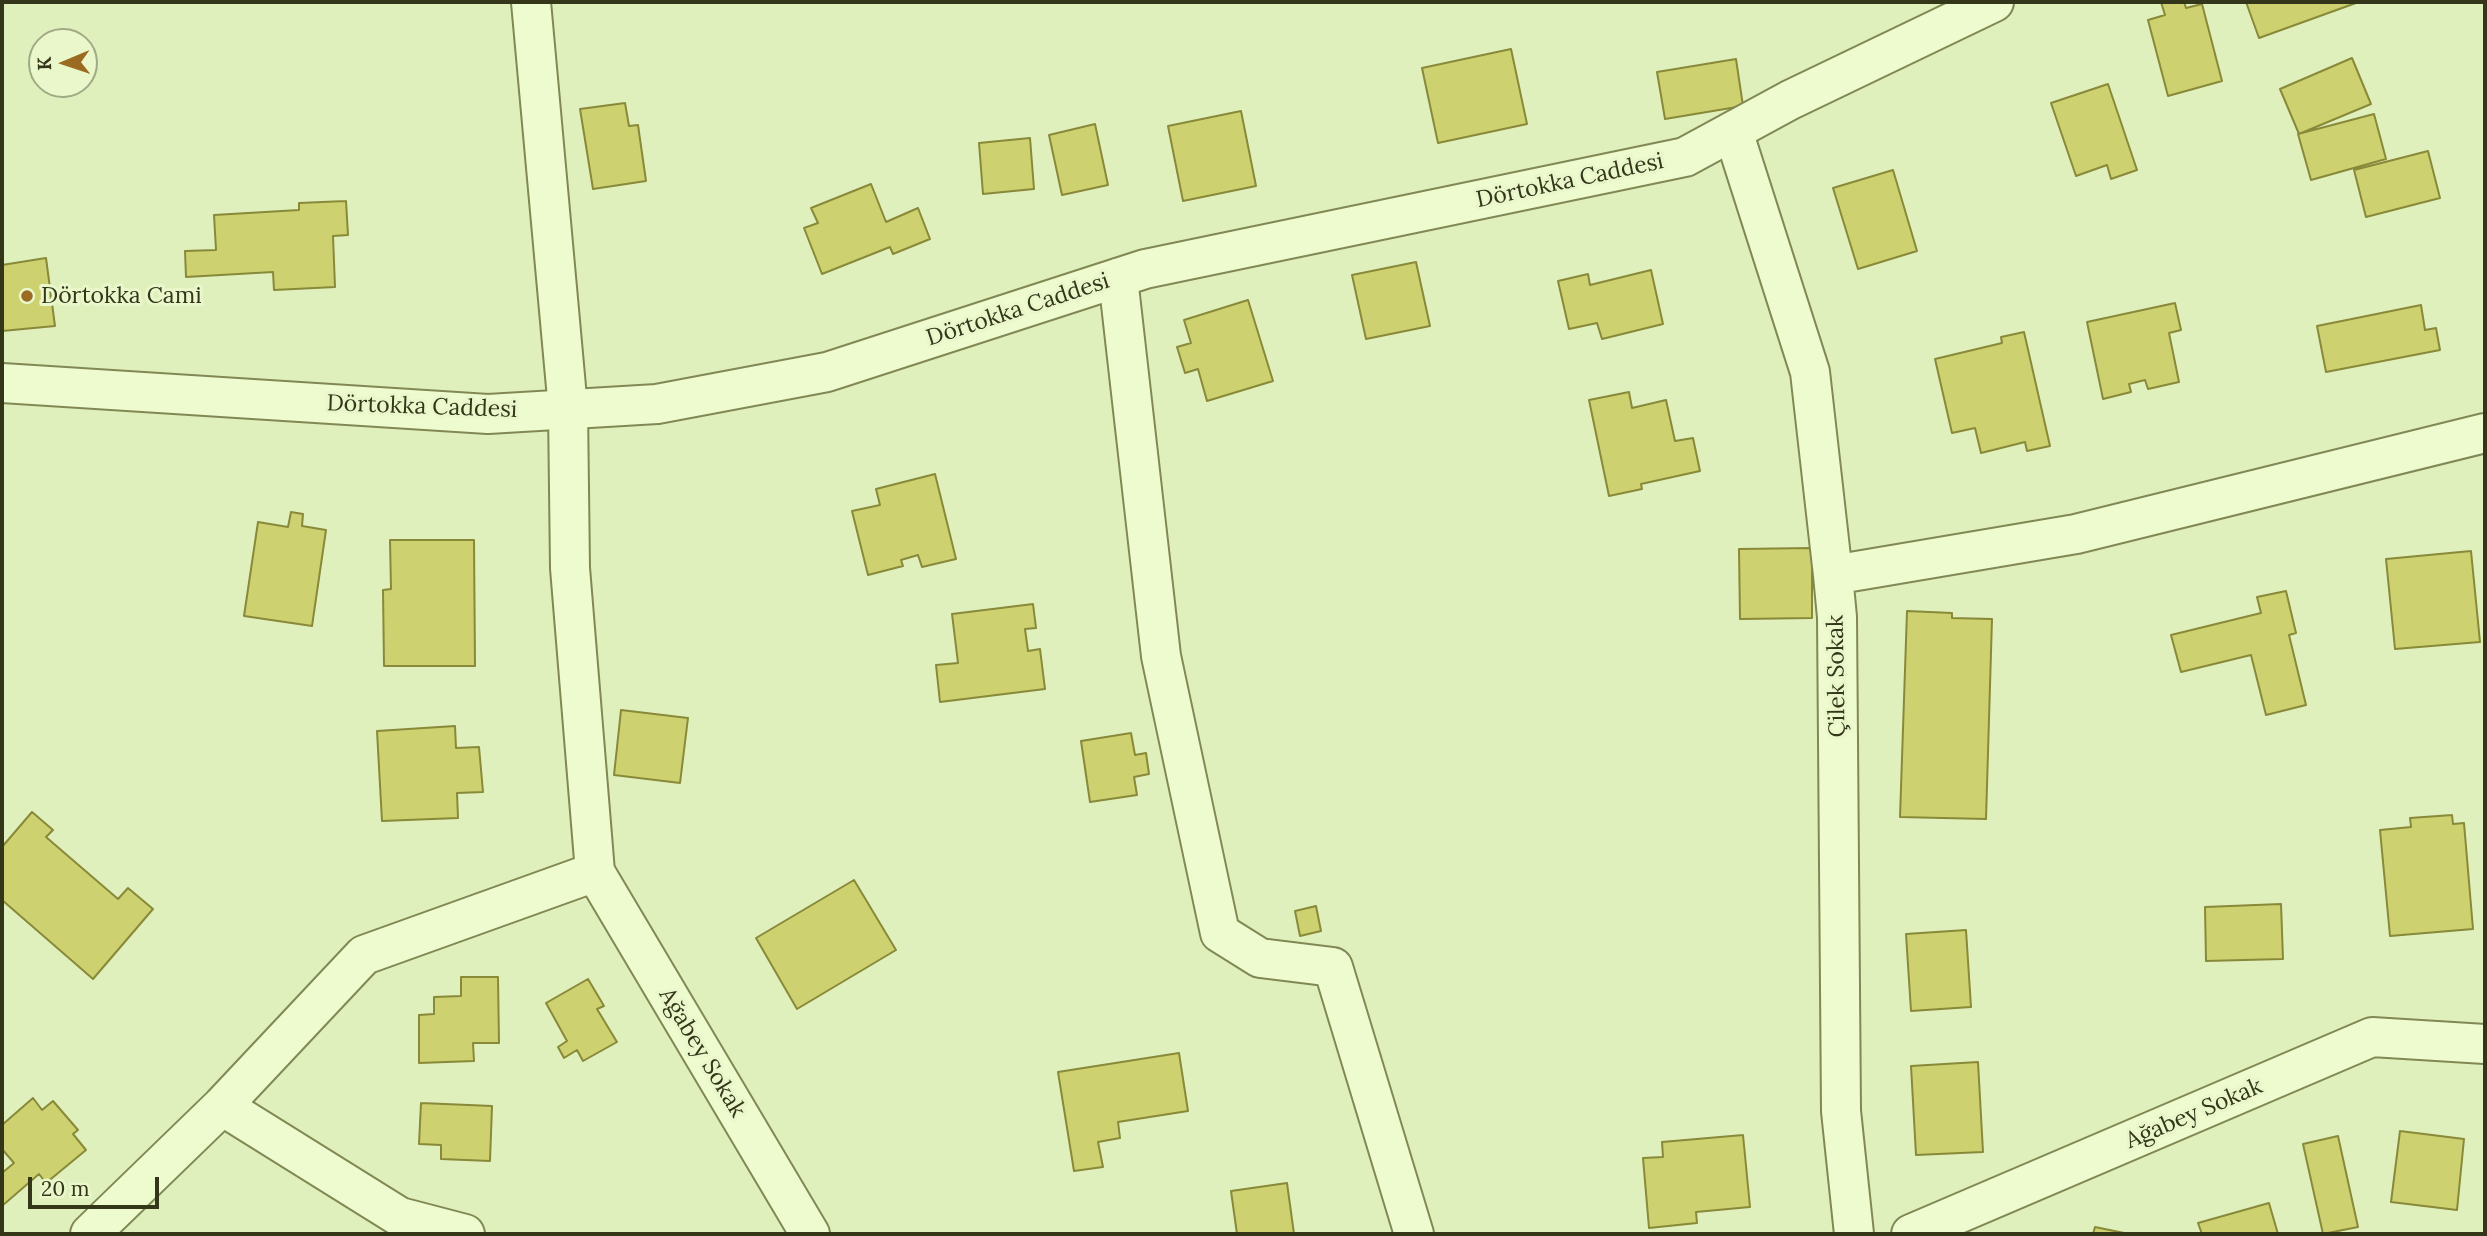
<!DOCTYPE html>
<html>
<head>
<meta charset="utf-8">
<style>
  body { margin:0 }
  #map { position:relative; width:2487px; height:1236px; overflow:hidden; background:#e0f0bc; font-family:Lora,serif }
  canvas { display:block }
  .frame { position:absolute; inset:0; border:4px solid #34361a; pointer-events:none }
  .north { position:absolute; left:28px; top:28px; width:70px; height:70px; box-sizing:border-box; background:#e9f7cb; border:2px solid #a1aa84; border-radius:50%; rotate:268deg; font-size:19px; font-weight:700; line-height:28px; text-align:center; color:#34361a }
  .north::after { content:''; display:block; margin:auto; width:24px; height:32px; background:#9a6b21; clip-path:polygon(50% 0,100% 100%,50% 72%,0 100%) }
  .scale { position:absolute; left:28px; top:1177px; width:131px; height:32px; box-sizing:border-box; border:4px solid #34361a; border-top:0; padding-left:9px; font-size:21px; line-height:24px; white-space:nowrap; color:#34361a; -webkit-text-stroke:5px #e9f7cb; paint-order:stroke }
</style>
</head>
<body>
<div id="map">
<canvas width="2487" height="1236"></canvas>
<div class="frame"></div>
<div class="north">K</div>
<div class="scale">20 m</div>
</div>
<script>
const ctx = document.querySelector('canvas').getContext('2d');
ctx.lineJoin = 'round';
function fillPath(path, color) {
  ctx.fillStyle = color;
  ctx.fill(path, 'evenodd');
}
function poly(rows) {
  const path = new Path2D();
  for (const r of rows) {
    path.moveTo(r[0], r[1]);
    for (let i = 2; i < r.length; i += 2) path.lineTo(r[i], r[i + 1]);
  }
  return path;
}
function strokePath(path, color, width, dash) {
  ctx.strokeStyle = color;
  ctx.lineWidth = width;
  ctx.lineCap = dash ? 'butt' : 'round';
  ctx.setLineDash(dash || []);
  ctx.stroke(path);
}
function write(font, color, halo, rows, align = 'center') {
  ctx.font = font + ' Lora,serif';
  ctx.lineWidth = 6;
  ctx.setLineDash([]);
  ctx.textBaseline = 'middle';
  ctx.strokeStyle = halo;
  ctx.fillStyle = color;
  for (const [text, x, y, turn = 0] of rows) {
    ctx.save();
    ctx.translate(x, y);
    ctx.rotate((+turn || 0) * Math.PI / 180);
    ctx.textAlign = isNaN(turn) ? turn : align;
    if (halo) ctx.strokeText(text, 0, 0);
    ctx.fillText(text, 0, 0);
    ctx.restore();
  }
}
const building = poly([
  [2161,2,2184,2,2186,8,2202,4,2222,81,2168,96,2148,20,2165,15,2161,2],
  [2246,2,2355,2,2356,3,2259,38,2246,2],
  [1511,49,1527,124,1438,143,1422,68,1511,49],
  [2352,58,2371,104,2299,134,2280,89,2352,58],
  [1736,59,1743,106,1665,119,1657,72,1736,59],
  [2108,84,2137,170,2111,179,2107,165,2076,176,2051,103,2108,84],
  [625,103,629,126,638,125,646,181,593,189,580,109,625,103],
  [1241,111,1256,186,1183,201,1168,126,1241,111],
  [2374,114,2386,159,2311,180,2298,134,2374,114],
  [1095,124,1108,185,1062,195,1049,135,1095,124],
  [1030,138,1034,189,983,194,979,143,1030,138],
  [2428,151,2440,198,2366,217,2354,170,2428,151],
  [1893,170,1917,251,1858,269,1833,188,1893,170],
  [871,184,886,222,918,208,930,239,893,254,890,247,822,274,804,228,818,223,811,208,871,184],
  [346,201,348,235,333,236,335,287,274,290,273,272,186,277,185,251,216,250,214,215,299,210,299,203,346,201],
  [46,258,55,326,2,331,2,265,46,258],
  [1416,262,1430,326,1366,339,1352,275,1416,262],
  [1651,270,1663,324,1602,339,1597,323,1569,329,1558,281,1588,274,1590,285,1651,270],
  [1248,300,1273,381,1207,401,1198,369,1185,373,1177,347,1191,343,1184,320,1248,300],
  [2175,303,2181,330,2169,333,2179,382,2148,389,2145,380,2129,384,2131,392,2103,399,2087,322,2175,303],
  [2421,305,2425,330,2436,328,2440,350,2326,372,2317,326,2421,305],
  [2024,332,2050,446,2027,451,2025,442,1981,453,1975,428,1952,433,1935,359,2002,343,2001,337,2024,332],
  [1629,392,1632,408,1666,400,1675,441,1693,438,1700,471,1641,484,1642,489,1609,496,1589,400,1629,392],
  [935,474,956,559,922,567,918,555,901,560,903,566,868,575,852,511,880,505,876,489,935,474],
  [291,512,303,514,302,526,326,530,312,626,244,616,258,522,288,527,291,512],
  [390,540,474,540,475,666,384,666,383,590,391,589,390,540],
  [1812,548,1812,618,1740,619,1739,549,1812,548],
  [2471,551,2480,642,2395,649,2386,559,2471,551],
  [2286,591,2296,633,2289,635,2306,705,2266,715,2251,655,2181,672,2171,635,2261,613,2257,597,2286,591],
  [1033,604,1036,628,1025,629,1028,651,1040,649,1045,689,940,702,936,665,958,663,952,614,1033,604],
  [1907,611,1952,613,1952,618,1992,619,1986,819,1900,817,1907,611],
  [621,710,688,718,680,783,614,775,621,710],
  [455,726,456,748,479,747,483,792,457,793,458,818,382,821,377,731,455,726],
  [1131,733,1135,755,1146,753,1149,774,1134,777,1137,795,1090,802,1081,741,1131,733],
  [32,812,53,830,46,837,118,899,128,888,153,909,93,979,2,900,2,847,32,812],
  [2452,815,2453,824,2464,823,2473,929,2390,936,2380,830,2411,827,2410,818,2452,815],
  [854,880,896,950,797,1009,756,938,854,880],
  [2281,904,2283,959,2206,961,2205,907,2281,904],
  [1316,906,1321,931,1300,936,1295,911,1316,906],
  [1966,930,1971,1007,1911,1011,1906,934,1966,930],
  [461,977,498,977,499,1043,473,1043,474,1061,419,1063,419,1015,434,1014,434,997,461,996,461,977],
  [588,979,604,1006,597,1009,617,1042,583,1061,577,1050,564,1058,558,1047,567,1041,546,1003,588,979],
  [1179,1053,1188,1111,1118,1122,1120,1138,1098,1142,1103,1167,1074,1171,1058,1072,1179,1053],
  [1978,1062,1983,1152,1916,1155,1911,1066,1978,1062],
  [33,1098,42,1110,53,1101,78,1130,73,1134,86,1150,46,1183,39,1174,2,1206,2,1173,14,1163,2,1149,2,1125,33,1098],
  [421,1103,492,1106,490,1161,441,1159,441,1145,419,1144,421,1103],
  [2400,1131,2464,1139,2457,1210,2391,1202,2400,1131],
  [1743,1135,1750,1207,1696,1212,1697,1223,1649,1228,1643,1158,1663,1157,1662,1142,1743,1135],
  [2338,1136,2358,1227,2323,1234,2303,1144,2338,1136],
  [1287,1183,1294,1234,1237,1234,1231,1191,1287,1183],
  [2269,1203,2278,1234,2202,1234,2198,1223,2269,1203],
  [2095,1227,2129,1234,2093,1234,2095,1227]
]);
const minor = poly([
  [1733,131,1810,372,1833,575,1837,617,1841,1111,1854,1234],
  [1118,278,1161,656,1220,933,1260,958,1333,967,1414,1234],
  [1833,575,2076,534,2485,433],
  [595,872,810,1234],
  [222,1106,400,1217,465,1234],
  [90,1234,222,1106,364,955,595,872,570,568,568,409,531,2],
  [1911,1234,2372,1037,2485,1044]
]);
const tertiary = poly([
  [2,383,488,414,657,404,827,372,1145,269,1685,157,1790,100,1994,2]
]);
const markers = [
  [27,296,7,"#9a6b21"]
];
const streetNames = [
  ["Dörtokka Caddesi",1570,181,-12],
  ["Dörtokka Caddesi",1018,310,-18],
  ["Dörtokka Caddesi",422,407,2],
  ["Çilek Sokak",1837,676,-91],
  ["Ağabey Sokak",702,1053,59],
  ["Ağabey Sokak",2194,1114,-23]
];
const poiNames = [
  ["Dörtokka Cami",41,296]
];
fillPath(building, '#ced16f');
strokePath(building, '#888939', 2);
strokePath(minor, '#818854', 42);
strokePath(tertiary, '#818854', 42);
strokePath(minor, '#edfbcf', 38);
strokePath(tertiary, '#edfbcf', 38);
for (const [x, y, r, color] of markers) {
  const dot = new Path2D();
  dot.arc(x, y, r, 0, 2 * Math.PI);
  ctx.fillStyle = color;
  ctx.fill(dot);
  strokePath(dot, '#e9f7cb', 2.5);
}
write('23px', '#34361a', '#e9f7cb', streetNames);
write('23px', '#34361a', '#e9f7cb', poiNames, 'left');
</script>
</body>
</html>
